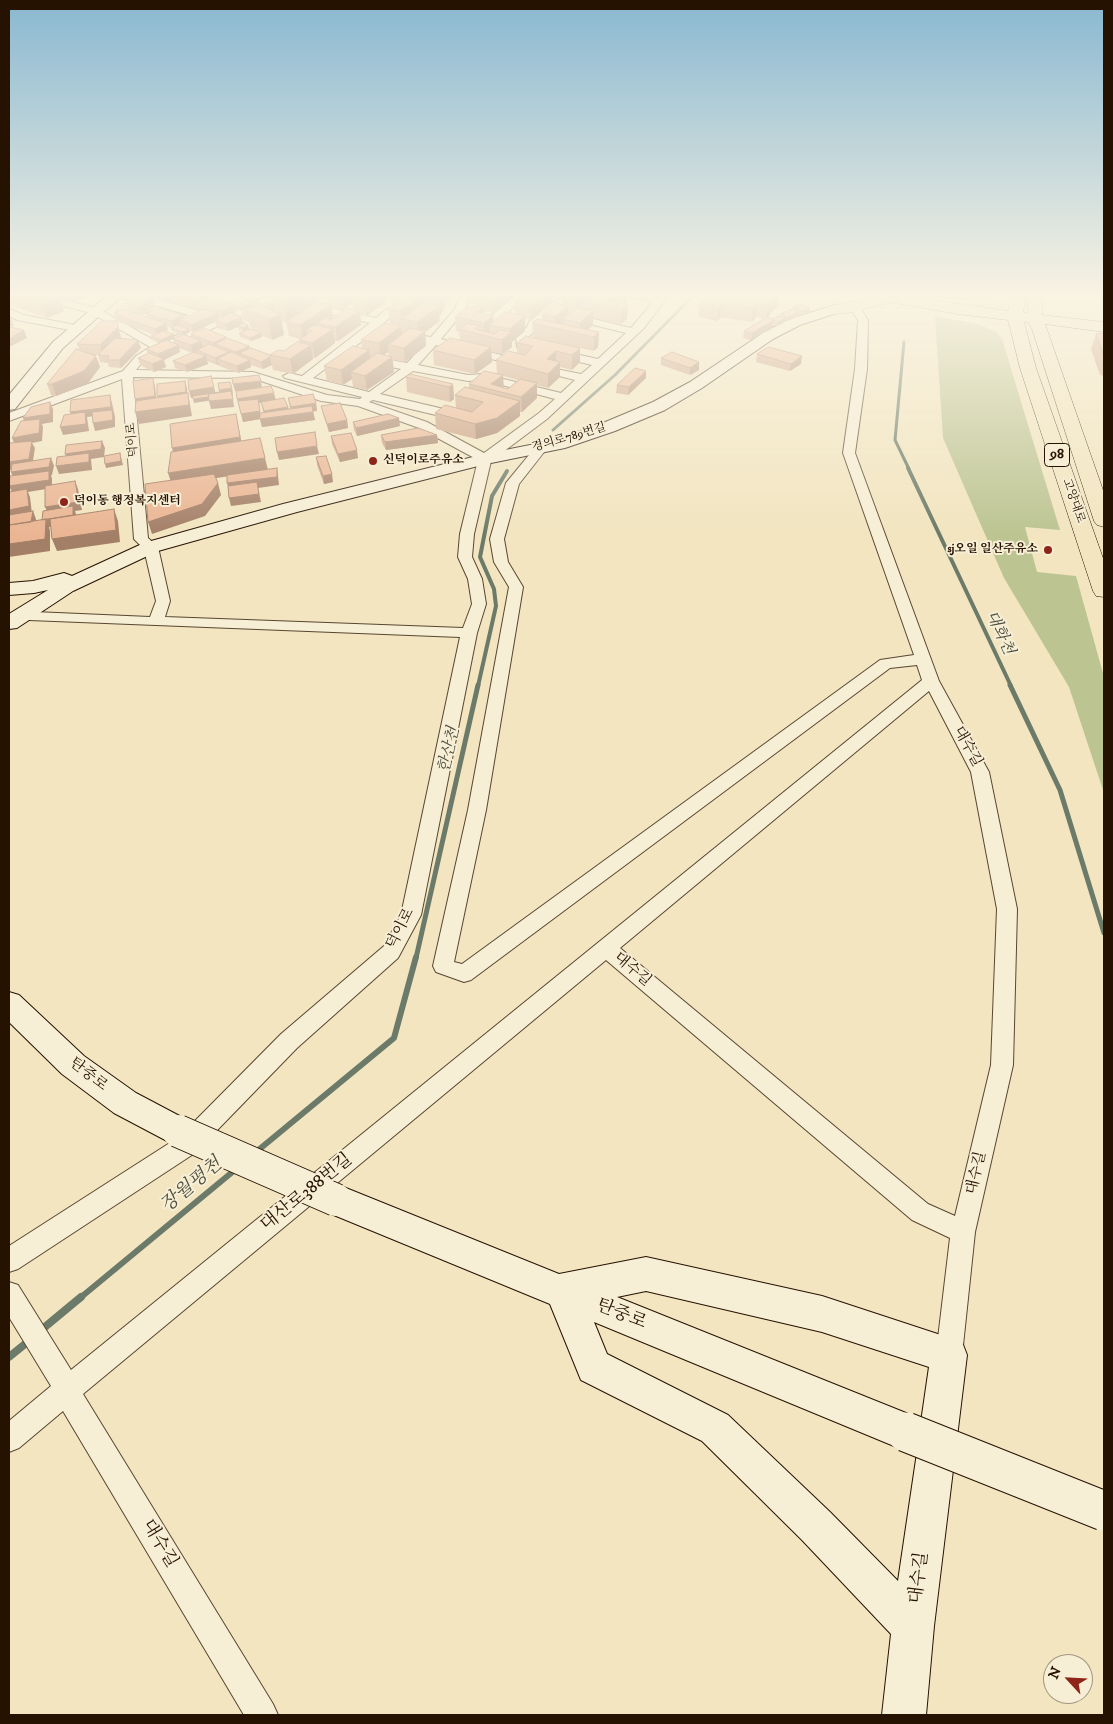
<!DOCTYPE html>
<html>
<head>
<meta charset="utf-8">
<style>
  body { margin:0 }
  #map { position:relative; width:1113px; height:1724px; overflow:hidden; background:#f2e5c0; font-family:"IM FELL DW Pica",serif }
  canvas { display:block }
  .frame { position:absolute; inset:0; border:10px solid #251200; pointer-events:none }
  .north { position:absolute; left:1043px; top:1654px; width:50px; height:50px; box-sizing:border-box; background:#f7eed6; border:1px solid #a39680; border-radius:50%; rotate:295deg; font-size:14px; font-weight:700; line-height:20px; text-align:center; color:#251200 }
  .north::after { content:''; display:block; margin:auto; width:18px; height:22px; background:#8f2418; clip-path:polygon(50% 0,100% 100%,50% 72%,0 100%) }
</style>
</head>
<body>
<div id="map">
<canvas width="1113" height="1724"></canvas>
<div class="frame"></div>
<div class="north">N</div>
</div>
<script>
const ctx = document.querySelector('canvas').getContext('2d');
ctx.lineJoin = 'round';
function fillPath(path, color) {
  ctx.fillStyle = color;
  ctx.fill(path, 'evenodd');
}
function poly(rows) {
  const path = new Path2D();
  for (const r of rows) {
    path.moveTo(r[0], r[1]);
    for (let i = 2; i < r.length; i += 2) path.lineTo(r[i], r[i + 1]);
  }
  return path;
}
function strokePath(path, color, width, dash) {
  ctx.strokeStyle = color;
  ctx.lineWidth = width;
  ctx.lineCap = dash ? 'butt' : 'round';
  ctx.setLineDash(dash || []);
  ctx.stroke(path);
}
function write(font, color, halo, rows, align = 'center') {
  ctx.font = font + ' "IM FELL DW Pica","Noto Serif KR",serif';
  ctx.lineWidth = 4;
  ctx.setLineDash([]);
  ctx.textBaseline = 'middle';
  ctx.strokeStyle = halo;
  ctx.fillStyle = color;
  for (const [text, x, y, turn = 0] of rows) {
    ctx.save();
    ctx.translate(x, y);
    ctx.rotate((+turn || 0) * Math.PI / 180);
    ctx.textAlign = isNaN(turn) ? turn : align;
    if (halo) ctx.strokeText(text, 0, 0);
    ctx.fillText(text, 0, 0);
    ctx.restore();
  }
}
const green = poly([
  [919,295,992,295,974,300,959,300],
  [935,316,978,324,996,332,1002,339,1060,530,1025,527,1037,572,1076,576,1104,677,1104,793,1069,687,1004,578,943,438]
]);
const streamFar4 = poly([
  [904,342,895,440,909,469],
  [553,430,615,375,694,295]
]);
const streamFar3 = poly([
  [908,468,1011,686],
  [478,686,496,606,494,589,480,557,492,496,507,471]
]);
const streamFar2 = poly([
  [1010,685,1060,790,1104,933],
  [416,958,478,685]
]);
const streamFar1 = poly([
  [256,1152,394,1038,416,957],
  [80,1298,236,1169]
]);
const stream = poly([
  [40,1331,81,1297],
  [9,1357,30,1340]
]);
const street = poly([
  [28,295,44,295,99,309,159,343,270,295,283,295,282,297,207,331,162,349,144,360,136,370,253,372,327,395,360,399,362,397,285,378,283,376,289,373,302,376,370,323,322,312,321,310,322,308,326,307,376,318,387,309,395,309,396,311,395,313,377,329,431,337,454,310,461,295,471,295,464,311,441,339,527,362,529,364,527,366,523,367,436,345,418,365,468,375,483,374,561,393,575,380,547,373,545,371,547,369,551,368,581,374,592,365,517,347,516,338,527,327,529,322,557,299,565,299,566,301,565,303,538,325,536,330,526,339,526,343,598,359,626,333,565,318,564,316,565,314,569,313,631,328,653,302,630,297,629,295,669,295,644,328,547,419,491,461,474,534,472,557,482,579,486,604,477,633,421,915,398,958,297,1048,195,1153,18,1269,9,1272,9,1246,179,1137,281,1034,384,946,401,915,460,637,29,620,26,617,29,614,34,612,150,617,156,601,144,549,134,539,122,379,9,421,9,413,123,371,136,356,150,347,91,313,29,297,28,295],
  [370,335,426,343,407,363,348,352,370,335],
  [341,357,401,369,369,392,313,378,341,357],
  [413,371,468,381,483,380,555,399,539,413,484,453,427,422,369,402,373,400,461,421,465,420,467,417,465,414,380,394,413,371],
  [133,377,252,378,321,401,358,406,419,428,478,460,460,534,458,557,468,579,472,604,463,628,165,617,170,601,158,547,148,538,133,377],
  [102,295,142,295,203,312,204,314,187,323,159,315,145,320,121,316,116,313,117,311,144,314,159,309,186,316,189,315,137,300,107,298,102,295],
  [516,295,527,295,499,320,491,320,490,318,491,316,516,295],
  [854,304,858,305,868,320,867,369,855,453,939,681,989,772,1017,909,1013,1065,975,1232,962,1355,958,1364,949,1368,940,1364,936,1355,950,1238,912,1220,606,960,83,1394,273,1704,278,1715,244,1715,63,1411,19,1448,9,1452,9,1421,51,1386,9,1317,9,1282,18,1285,71,1370,922,680,917,665,890,668,471,980,464,982,436,972,433,966,468,810,509,587,494,562,490,539,506,483,538,444,542,443,548,447,519,484,504,539,508,562,523,587,486,810,454,962,462,964,880,660,914,655,843,453,855,369,858,320,849,307,854,304],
  [929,691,971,772,997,909,991,1065,955,1216,928,1204,620,948,929,691],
  [9,309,24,315,75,325,80,328,75,331,17,320,9,316,9,309]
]);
const secondary = poly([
  [108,295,123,295,63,348,15,409,9,410,9,395,53,342,108,295],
  [835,305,840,306,842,309,840,312,800,325,773,339,702,388,665,410,615,431,565,448,486,464,297,512,158,551,73,591,17,628,9,629,9,614,48,590,34,593,9,595,9,583,33,581,64,573,72,576,144,543,283,504,485,454,555,440,603,423,653,402,690,382,763,333,790,319,835,305],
  [9,992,19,995,84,1056,136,1093,189,1121,194,1131,189,1141,178,1146,167,1141,114,1113,62,1074,9,1022,9,992],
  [336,1184,559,1274,646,1257,822,1296,962,1342,967,1355,934,1626,926,1715,882,1715,891,1634,802,1540,702,1441,581,1380,550,1304,324,1211,319,1200,324,1189,336,1184],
  [646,1291,822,1332,929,1367,921,1422,919,1419,906,1413,617,1297,646,1291],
  [594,1322,906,1451,918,1446,898,1581,830,1512,728,1415,607,1354,594,1322]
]);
const primary = poly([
  [870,295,902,295,1008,311,1012,295,1026,295,1023,312,1027,313,1029,295,1043,295,1042,315,1104,322,1104,332,1045,324,1104,493,1104,527,1097,525,1094,521,1032,329,1028,322,1024,322,1036,368,1104,561,1104,597,1096,596,1093,591,1020,368,1008,320,957,314,890,302,854,312,835,314,830,312,827,309,830,306,871,298,870,295]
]);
const secondaryBridgeFar1 = poly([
  [178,1131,336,1200]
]);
const secondaryBridge = poly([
  [906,1432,1104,1511]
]);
const wall = poly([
  [9,295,39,295,46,297,48,296,42,295,82,295,83,298,72,303,60,300,64,311,47,318,9,304],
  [148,295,219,295,214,297,235,305,258,299,259,303,242,311,236,310,236,312,233,314,242,317,243,323,248,325,249,329,251,329,249,322,243,320,242,312,247,310,270,305,269,302,280,295,326,295,326,296,317,302,328,304,326,295,452,295,448,302,445,302,445,307,439,317,440,321,425,332,426,346,405,362,393,360,394,372,367,390,353,387,352,379,343,385,327,381,324,366,362,349,361,340,401,326,402,334,403,333,402,333,402,326,390,323,388,309,392,306,391,298,388,298,388,301,366,316,360,315,361,325,338,341,334,341,335,343,315,358,313,358,313,359,293,374,273,370,272,365,263,369,251,365,251,367,238,373,219,366,219,365,217,365,207,361,208,364,187,372,175,368,173,361,192,353,179,348,180,352,164,360,166,367,154,372,140,365,138,358,148,354,146,349,160,343,152,340,151,336,155,335,116,321,114,314,148,318,147,314,183,315,184,318,200,311,198,310,197,308,194,309],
  [353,303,354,310,333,318,332,309,341,311],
  [282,321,286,322,289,336,301,339,299,340,300,343,284,351,270,355,250,348,249,346,226,339,191,334,191,337,185,335,190,332,189,331,193,332,215,322,217,328,228,331,238,327,239,330,243,331,239,333,240,337,251,341,262,337,261,335,272,340,284,335],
  [167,326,171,328,172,331,181,335,173,339,174,343,168,341,175,338,174,334,166,332,168,330],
  [388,352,389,356,384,355],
  [468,295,514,295,493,313,484,311,484,314,493,316,494,321,515,314,515,303,552,303,531,320,525,318,525,331,512,342,512,347,502,354,491,352,492,362,475,374,434,365,433,350,460,340,459,332,456,331,455,317,476,306,476,304,468,302],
  [554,295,628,295,628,300,624,304,628,304,627,319,621,324,593,318,593,325,588,330,599,332,598,347,594,351,580,348,580,362,572,370,560,367,560,377,548,388,537,385,537,398,522,412,520,412,520,416,497,433,476,439,436,429,435,413,456,408,455,395,469,388,469,384,497,374,496,360,517,353,517,343,533,337,532,323,542,320,542,314,562,305,562,298,554,296],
  [503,376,518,380,508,389,503,388],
  [707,295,778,305,768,317,772,319,780,316,780,314,792,309,793,307,810,312,801,315,799,314,799,316,787,321,785,320,784,322,777,326,773,324,773,327,751,340,743,338,744,331,765,319,756,317,752,322,727,318,720,318,717,321,698,317,699,303],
  [126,303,155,307,141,314,128,310],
  [120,332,121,338,120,338,138,340,141,348,121,368,109,367,108,363,100,362,98,355,95,355,100,367,88,383,56,396,51,395,47,384,79,350,77,344],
  [1104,333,1104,376,1100,375,1091,349,1096,334],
  [757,354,801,364,790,371,756,362],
  [661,358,699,362,699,370,690,375,661,365],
  [646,371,646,378,628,395,616,393,617,385],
  [406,377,453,384,454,399,450,402,407,392],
  [262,387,275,400,288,407,289,409,290,409,288,398,316,403,317,411,313,411,315,420,262,427,260,419,243,422,236,391,235,391],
  [259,403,261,403,263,412,260,413],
  [321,406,347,420,348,428,329,432,323,414],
  [353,422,400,426,357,436,354,430],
  [381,435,437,435,438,443,386,450,382,443],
  [331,436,358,458,340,462,332,444],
  [316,457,333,482,324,484,317,465]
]);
const shadedWall = poly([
  [70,295,82,295,83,298,72,303],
  [200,295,219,295,210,300,196,303,197,308,194,309,192,298],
  [294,295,302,295,305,310,287,322,283,302],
  [306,295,326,295,326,296,308,308],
  [342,295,361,295,352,300,353,303,341,311,339,297],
  [375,295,387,295,388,301,366,316,364,302],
  [422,295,423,309,402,319,401,311],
  [424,295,429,295,425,296,426,302,424,305],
  [439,295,444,295,445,307,439,317,440,321,425,332,426,346,405,362,404,348,418,336,417,322,438,307,437,297],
  [447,295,452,295,448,302],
  [497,295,514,295,493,313,492,299],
  [544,295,552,295,552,303,531,320,531,306],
  [582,295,582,309,575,314,575,300],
  [617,295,628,295,628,300,617,309],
  [777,295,779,295,778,305,766,319,768,305],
  [59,297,64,311,47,318,42,304],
  [258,299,259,303,242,311,241,308],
  [153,300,155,307,141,314,139,307],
  [758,303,756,317,752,322,753,308],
  [628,304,627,319,621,324,622,310],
  [722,304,720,318,717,321,719,307],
  [235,305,236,312,222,319,221,311],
  [331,305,333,319,317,323,318,330,312,331,306,330,308,336,303,340,300,325],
  [274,306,275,313,258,314],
  [568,306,568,320,563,319,563,324,558,329,555,328,555,317],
  [484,308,485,322,477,312],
  [810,308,810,312,801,315,802,311],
  [360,311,361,325,338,341,335,327],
  [593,311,593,325,583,334,580,334,580,323],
  [9,312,14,326,9,327],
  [799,312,799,316,787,321,788,317],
  [218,313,219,320,215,320,215,322,193,332,191,325],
  [183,315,185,322,180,320,181,324,173,328,171,321],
  [280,315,284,335,272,340,268,319],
  [493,316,494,326,489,325,489,333,484,336,484,323],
  [525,316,525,331,512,342,512,347,502,354,502,340,510,333,510,329],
  [242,317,243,324,228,331,226,324],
  [785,318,784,322,777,326,778,322],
  [774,320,773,327,751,340,752,333],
  [117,321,121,338,103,356,100,345],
  [166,323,168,330,157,336,155,329],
  [248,325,249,329,244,332,243,328],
  [401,326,403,341,388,345,388,352,381,357,379,343],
  [189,329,190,332,183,335,182,332],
  [333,329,335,343,315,358,312,343],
  [24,330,27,338,9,347,9,339],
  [599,332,598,347,594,351,594,337],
  [261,333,262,337,251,341,250,338],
  [174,334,175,338,162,344,161,340],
  [226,337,227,344,215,344,216,350,214,350,213,343],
  [138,340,141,348,121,368,119,360],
  [201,341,203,348,197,350,197,351,193,353,191,345],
  [179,345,180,352,164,360,166,367,154,372,152,364,160,361,158,354],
  [311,345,313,359,293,374,290,359],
  [249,346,251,354,239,353,240,359,238,360,236,352],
  [491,347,492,362,475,374,474,360],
  [580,348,580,362,572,370,572,355],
  [369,350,371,365,351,372,352,379,343,385,341,370],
  [556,351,556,366,547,374,547,359],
  [229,352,231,359,217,359,219,365,217,365,215,358],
  [96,356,100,367,88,383,56,396,52,384],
  [206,356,208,364,187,372,185,365],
  [802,356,801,364,790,371,791,364],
  [270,357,272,365,263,369,261,362],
  [392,357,394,372,367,390,365,376],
  [250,360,251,367,238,373,237,366],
  [560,362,560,377,548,388,548,374],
  [699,362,699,370,690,375,690,368],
  [646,371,646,378,628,395,629,387],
  [503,375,504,390,491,384],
  [153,378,155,386,157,404,137,407,135,399],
  [185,381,187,388,188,400,160,404,157,396],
  [261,381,262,388,235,391,233,384],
  [537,383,537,398,522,412,521,397],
  [453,384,454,399,450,402,449,387],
  [214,387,216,395,191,398,189,391],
  [232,388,233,397,194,403,193,399,220,394,219,390],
  [188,393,192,416,139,424,135,412],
  [274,393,276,401,259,403,261,419,243,422,241,414,258,403,239,406,237,399],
  [110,395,112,403,115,417,115,427,95,431,93,423,113,414,87,417,89,431,63,435,60,427,72,419,70,412],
  [233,399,234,407,211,409,209,401],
  [520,401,520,416,497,433,476,439,475,424],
  [50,402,53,409,53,422,42,424,43,427,42,441,32,443,35,448,32,467,9,470,9,462,15,445,12,438,26,426,23,418],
  [316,403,317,411,293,414,291,407],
  [288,407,290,415,265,419,264,411],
  [313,412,315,420,262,427,260,419],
  [236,414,243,449,175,459,172,448],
  [399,418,400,426,357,436,356,428],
  [347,420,348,428,329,432,327,424],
  [437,435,438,443,386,450,385,442],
  [102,441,105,448,104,457,91,459,92,470,59,474,56,466,68,462,65,454],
  [317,446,319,454,279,460,277,452],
  [357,450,358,458,340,462,338,454],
  [120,453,123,465,106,468,105,464],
  [51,458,54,466,52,475,51,475,52,479,52,488,28,492,30,497,32,514,9,518,9,510,13,494,9,486,14,480,11,472],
  [265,458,268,470,172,485,168,473],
  [277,468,278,476,279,485,258,488,261,502,231,506,229,498,229,491,227,483],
  [332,474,333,482,324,484,323,476],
  [75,481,78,489,82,510,75,511,76,514,76,523,49,527,50,531,50,551,9,557,9,544,49,515,45,507],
  [218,483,221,495,205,516,152,534,148,522],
  [114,509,118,521,120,542,57,551,52,539],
  [33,511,36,519,35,530,9,533]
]);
const building = poly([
  [18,295,39,295,46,297,53,295,59,297,42,304,18,295],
  [180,295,200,295,192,298,180,295],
  [280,295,294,295,283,302,273,299,280,295],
  [329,295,342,295,339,297,329,295],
  [360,295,375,295,364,302,352,300,360,295],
  [397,295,422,295,401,311,388,309,401,300,391,298,397,295],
  [426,295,439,295,437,297,425,296,426,295],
  [477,295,497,295,492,299,476,296,477,295],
  [525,295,544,295,531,306,515,303,525,295],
  [565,295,582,295,575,300,562,298,565,295],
  [707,295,777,295,768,305,758,303,753,308,729,303,722,304,719,307,699,303,707,295],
  [211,296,235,305,221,311,196,303,211,296],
  [589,296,628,304,622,310,583,302,589,296],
  [139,297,153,300,139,307,126,303,139,297],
  [251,297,258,299,241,308,234,306,251,297],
  [262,302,274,306,268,309,260,304,252,307,262,302],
  [316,302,331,305,300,325,286,322,316,302],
  [555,303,568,306,555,317,542,314,555,303],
  [260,304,280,315,268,319,247,309,260,304],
  [421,304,438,307,417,322,401,319,421,304],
  [471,305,484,308,477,312,493,316,484,323,455,317,471,305],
  [801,305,810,308,802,311,793,307,801,305],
  [158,308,183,315,171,321,147,314,158,308],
  [348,308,360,311,335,327,317,323,325,318,331,320,348,308],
  [576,308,593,311,580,323,563,319,576,308],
  [122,309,166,323,155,329,114,314,122,309],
  [204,309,218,313,191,325,180,320,204,309],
  [792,309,799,312,788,317,780,314,792,309],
  [247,310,248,314,242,312,247,310],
  [505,312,525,316,510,329,489,325,505,312],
  [231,313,242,317,226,324,215,320,231,313],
  [778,316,785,318,778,322,774,321,774,320,772,319,778,316],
  [767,317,774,320,752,333,744,331,767,317],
  [537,319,599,332,594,337,532,323,537,319],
  [102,321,117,321,118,327,100,345,77,344,102,321],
  [243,323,248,325,243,328,238,326,243,323],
  [384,323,401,326,379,343,361,340,384,323],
  [468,323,479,326,475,329,495,334,500,330,511,332,502,340,459,329,468,323],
  [177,325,189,329,182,332,171,328,177,325],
  [314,325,333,329,312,343,299,340,312,331,306,330,314,325],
  [9,327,24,330,9,339,9,327],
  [204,328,226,337,213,343,191,334,204,328],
  [410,328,425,331,404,348,388,345,410,328],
  [250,329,261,333,250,338,239,333,250,329],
  [163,331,174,334,161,340,151,336,163,331],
  [1104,333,1104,356,1096,334,1104,333],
  [183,334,201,341,191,345,173,339,183,334],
  [526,336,580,348,572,355,556,351,547,359,560,362,548,374,496,360,508,351,525,355,533,346,517,343,526,336],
  [115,338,138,340,119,360,107,360,109,356,98,355,115,338],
  [227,338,249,346,236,352,215,344,227,338],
  [450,338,491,347,474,360,433,350,450,338],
  [166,340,179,345,158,354,146,349,166,340],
  [297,342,311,345,290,359,270,355,278,350,284,351,297,342],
  [209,344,229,352,215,358,197,350,209,344],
  [353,346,369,350,341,370,324,366,353,346],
  [768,347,802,356,791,364,757,354,768,347],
  [251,348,270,355,270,357,261,362,239,353,251,348],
  [76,349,96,356,84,371,52,384,47,384,76,349],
  [194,352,206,356,185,365,173,361,194,352],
  [231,352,250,360,237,366,217,359,231,352],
  [672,352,699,362,690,368,661,358,672,352],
  [149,353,164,359,152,364,138,358,149,353],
  [377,353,392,357,365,376,351,372,377,353],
  [635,368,646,371,629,387,617,385,635,368],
  [484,371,503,375,491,384,508,389,520,379,537,383,521,397,469,384,484,371],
  [410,374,453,384,449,387,406,377,410,374],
  [259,375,261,381,233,384,232,378,259,375],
  [211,376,214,387,189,391,188,380,211,376],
  [153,378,155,396,135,399,133,381,153,378],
  [185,381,186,392,157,396,157,384,185,381],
  [230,382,232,388,219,390,218,383,230,382],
  [271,386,274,393,237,399,236,391,271,386],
  [465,387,520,401,497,418,475,424,435,413,445,405,472,412,483,402,455,395,465,387],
  [232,390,232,393,231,391,208,394,209,397,193,399,193,396,232,390],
  [231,391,233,399,209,401,208,394,231,391],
  [188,393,189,405,135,412,136,401,188,393],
  [313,394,316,403,291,407,288,398,313,394],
  [110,395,111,407,70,412,71,400,110,395],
  [284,398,288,407,264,411,261,402,284,398],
  [258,399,260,411,241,414,238,401,258,399],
  [50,402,50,414,23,418,31,407,50,402],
  [340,403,347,420,327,424,321,406,340,403],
  [312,406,313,412,260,419,260,413,312,406],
  [112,410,113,420,93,423,92,412,112,410],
  [85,412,86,424,60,427,64,415,85,412],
  [236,414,240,437,172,448,170,424,236,414],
  [388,414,399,418,356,428,353,422,388,414],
  [40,419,39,433,12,438,21,421,40,419],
  [418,428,437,435,385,442,381,435,418,428],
  [315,432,317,446,277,452,275,438,315,432],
  [351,433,357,450,338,454,331,436,351,433],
  [260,438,265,458,168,473,171,452,260,438],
  [32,441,29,459,9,462,9,445,10,443,32,441],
  [102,441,101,449,65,454,66,445,102,441],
  [89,453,89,462,56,466,57,457,89,453],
  [120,453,121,461,105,464,104,456,120,453],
  [326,456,332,474,323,476,316,457,326,456],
  [51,458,49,467,11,472,12,464,51,458],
  [277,468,277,477,227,483,227,475,277,468],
  [49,471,49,480,9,486,10,476,49,471],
  [214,474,218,483,202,504,148,522,145,484,214,474],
  [75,481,79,502,45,507,45,486,75,481],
  [257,482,259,494,229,498,228,486,257,482],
  [27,489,29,506,9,510,9,492,27,489],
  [73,506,73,515,42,520,43,511,73,506],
  [114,509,116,530,52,539,50,519,114,509],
  [33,511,31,522,9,525,9,515,33,511],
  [46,519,45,539,9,544,9,525,46,519]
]);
const markers = [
  [373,461,5,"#8f2418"],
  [64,502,5,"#8f2418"],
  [1048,550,5,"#8f2418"]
];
const farStreetnames = [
  ["경의로789번길",569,438,-16],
  ["덕이로",133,440,-95],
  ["고양대로",1073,501,71]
];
const farPoinames = [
  ["신덕이로주유소",383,461],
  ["덕이동 행정복지센터",74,502],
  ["sj오일 일산주유소",1038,550,"right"]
];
const shields = [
  [1057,455,25]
];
const shieldNames = [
  ["98",1057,455]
];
const streetNames = [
  ["대수길",967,747,61],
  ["덕이로",401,929,-63],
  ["대수길",632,970,40],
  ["탄중로",88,1075,38],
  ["대수길",977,1173,-77]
];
const waterNames = [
  ["대화천",999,633,65],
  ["한산천",450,750,-77]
];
const nearStreetnames = [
  ["대산로388번길",307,1193,-39],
  ["탄중로",621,1315,22],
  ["대수길",159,1544,59],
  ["대수길",920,1578,-83]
];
const nearWaternames = [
  ["장월평천",192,1186,-40]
];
fillPath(green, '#bcc492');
strokePath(streamFar4, '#6c7a69', 3);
strokePath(streamFar3, '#6c7a69', 4);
strokePath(streamFar2, '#6c7a69', 5);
strokePath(streamFar1, '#6c7a69', 6);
strokePath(stream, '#6c7a69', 8);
strokePath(street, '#584730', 2);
strokePath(secondary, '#251200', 2);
strokePath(primary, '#251200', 1);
fillPath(street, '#f7eed6');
fillPath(secondary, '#f7eed6');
fillPath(primary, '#f2e5c0');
strokePath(secondaryBridgeFar1, '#251200', 34, []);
strokePath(secondaryBridge, '#251200', 41, []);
strokePath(secondaryBridgeFar1, '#f7eed6', 32);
strokePath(secondaryBridge, '#f7eed6', 39);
fillPath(wall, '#c99c7e');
fillPath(shadedWall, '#a47f67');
fillPath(building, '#eab593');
strokePath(building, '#a47f67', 1);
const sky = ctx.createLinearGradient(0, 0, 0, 536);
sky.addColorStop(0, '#89b8d1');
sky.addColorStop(0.55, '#f9f3e3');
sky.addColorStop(1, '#f9f3e300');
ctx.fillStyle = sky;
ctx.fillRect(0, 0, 1113, 536);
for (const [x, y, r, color] of markers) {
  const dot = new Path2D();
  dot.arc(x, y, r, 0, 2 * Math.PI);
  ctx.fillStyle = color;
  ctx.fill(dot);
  strokePath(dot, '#f7eed6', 2);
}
write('12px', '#251200', '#f7eed6', farStreetnames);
write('bold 12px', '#251200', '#f7eed6', farPoinames, 'left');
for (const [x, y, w] of shields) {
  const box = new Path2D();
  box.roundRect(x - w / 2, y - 11.5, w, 23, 4);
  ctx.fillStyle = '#f7eed6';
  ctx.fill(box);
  strokePath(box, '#251200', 1);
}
write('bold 14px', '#251200', null, shieldNames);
write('15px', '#251200', '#f7eed6', streetNames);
write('italic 16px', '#4e4f3d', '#f7eed6', waterNames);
write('18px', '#251200', '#f7eed6', nearStreetnames);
write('italic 19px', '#4e4f3d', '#f7eed6', nearWaternames);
</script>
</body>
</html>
